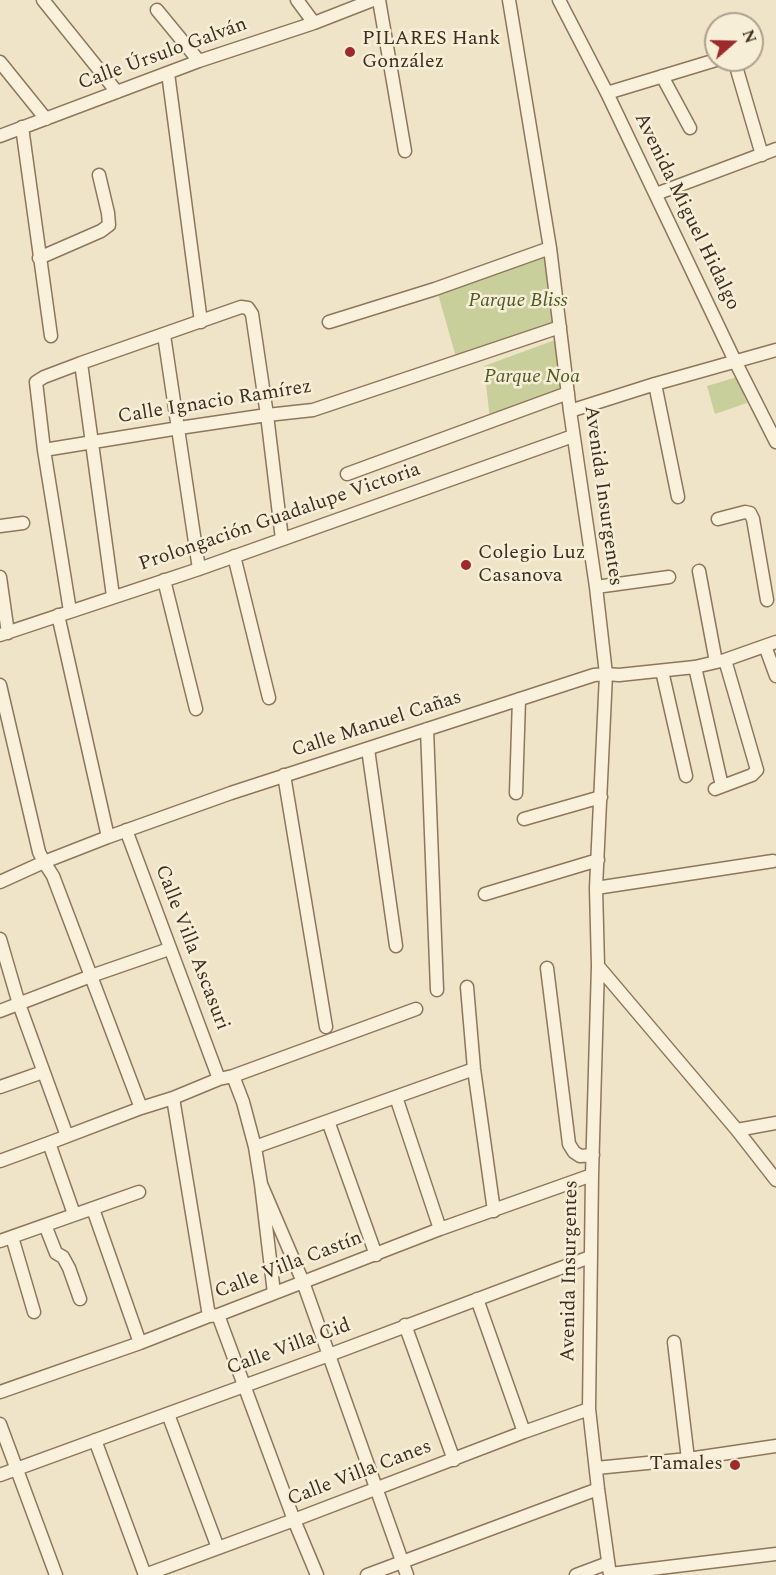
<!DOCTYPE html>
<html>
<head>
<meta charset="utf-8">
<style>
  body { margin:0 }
  #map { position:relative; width:776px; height:1575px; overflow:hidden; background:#f0e4c8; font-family:Spectral,serif }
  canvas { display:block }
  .north { position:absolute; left:704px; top:12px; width:60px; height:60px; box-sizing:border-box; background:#f7eed8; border:2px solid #ada18e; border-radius:50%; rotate:70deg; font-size:16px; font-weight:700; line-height:24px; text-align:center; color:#3d2e20 }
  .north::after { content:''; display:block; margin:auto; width:21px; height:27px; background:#9e2a2b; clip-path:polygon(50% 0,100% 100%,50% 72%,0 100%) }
</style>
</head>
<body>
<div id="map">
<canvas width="776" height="1575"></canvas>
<div class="north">N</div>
</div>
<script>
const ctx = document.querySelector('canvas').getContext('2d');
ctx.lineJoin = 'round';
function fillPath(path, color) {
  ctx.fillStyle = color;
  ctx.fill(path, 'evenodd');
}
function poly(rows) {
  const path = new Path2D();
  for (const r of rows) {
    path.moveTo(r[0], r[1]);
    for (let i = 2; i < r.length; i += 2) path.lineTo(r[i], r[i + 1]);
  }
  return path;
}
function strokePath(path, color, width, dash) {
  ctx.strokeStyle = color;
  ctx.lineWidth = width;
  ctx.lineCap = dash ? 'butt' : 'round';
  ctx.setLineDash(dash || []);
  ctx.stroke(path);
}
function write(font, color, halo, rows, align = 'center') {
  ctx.font = font + ' Spectral,serif';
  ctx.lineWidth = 5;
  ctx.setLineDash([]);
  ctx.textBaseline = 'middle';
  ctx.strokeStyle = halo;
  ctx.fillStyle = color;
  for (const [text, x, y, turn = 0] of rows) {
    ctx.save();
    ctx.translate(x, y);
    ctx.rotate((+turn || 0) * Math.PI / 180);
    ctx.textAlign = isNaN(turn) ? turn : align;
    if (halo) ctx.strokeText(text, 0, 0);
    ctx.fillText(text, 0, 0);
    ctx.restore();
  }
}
const green = poly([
  [544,258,557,324,456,357,438,294],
  [555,340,564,396,490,420,484,366],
  [737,377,747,403,715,414,707,386]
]);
const minor = poly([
  [43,0,117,92],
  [297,0,314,23],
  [379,0,405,151],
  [509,0,550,248,570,411,596,587,606,674,596,888,598,966,592,1175,589,1409,598,1489,610,1575],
  [559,0,607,93,735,361,776,442],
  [157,10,199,61],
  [732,60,735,63,762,155],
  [0,62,46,119],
  [168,73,201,322],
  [662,76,690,128],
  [607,93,716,60],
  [22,127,51,336],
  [0,136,199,61,314,23,373,0],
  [656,194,776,149],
  [39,258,101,231,109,225,108,213,99,175],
  [329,322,435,289,550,248],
  [164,335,199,569],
  [81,363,113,596],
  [655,384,678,497],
  [570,411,655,384,776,350],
  [44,450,179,428,267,415,313,410,560,327],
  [347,474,568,393],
  [718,519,745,512,750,513,753,519,767,600],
  [0,526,23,523],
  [234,556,269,698],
  [699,571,716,662],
  [0,577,8,633],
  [164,580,196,709],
  [596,587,669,577],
  [70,611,44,450,36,382,44,377,81,363,241,307,248,308,252,314,267,415,282,539],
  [58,615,108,837],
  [0,635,199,569,573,436],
  [765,646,776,676],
  [695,667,722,786],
  [662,671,686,776],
  [0,685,39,852,44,862,53,876,141,1108],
  [427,729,437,990],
  [368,749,396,946],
  [284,775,326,1027],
  [715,789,752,775,757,770,725,660],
  [516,793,519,699],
  [524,819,601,797],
  [126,830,219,1079],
  [0,882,44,862,108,837,231,793,594,675,606,674,619,675,695,667,725,660,776,642],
  [596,888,773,861],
  [485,894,598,860],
  [0,939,19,1004,67,1136],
  [598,966,737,1130,776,1180],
  [547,968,569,1144,574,1152,580,1156,593,1155],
  [467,987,474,1069,494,1211],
  [0,1011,91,976,169,949],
  [233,1076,243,1102,255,1147,261,1184,274,1293],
  [0,1087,43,1072],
  [396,1097,440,1229],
  [173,1098,209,1316],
  [328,1121,376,1255],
  [737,1130,776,1123],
  [49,1143,74,1214],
  [255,1147,474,1069],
  [0,1161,49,1143,141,1108,173,1098,219,1079,233,1076,416,1009],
  [261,1184,303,1282,407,1575],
  [93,1209,140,1343],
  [45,1225,56,1253,63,1257,69,1268,80,1299],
  [12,1237,34,1312],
  [0,1241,139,1192],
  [477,1299,524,1432],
  [218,1315,294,1520,317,1575],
  [405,1325,454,1460],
  [674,1342,688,1459],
  [0,1392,140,1343,209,1316,218,1315,440,1229,592,1175],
  [168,1414,218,1548],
  [0,1424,56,1575],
  [95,1440,145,1575],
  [596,1468,688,1459,776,1446],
  [0,1475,329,1355,590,1257],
  [610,1574,776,1554],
  [145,1575,294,1520,524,1432,589,1409],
  [367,1575,598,1489],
  [576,1575,608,1563]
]);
const markers = [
  [350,52,6,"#9e2a2b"],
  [466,565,6,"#9e2a2b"],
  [735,1465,6,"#9e2a2b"]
];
const poiNames = [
  ["PILARES Hank",362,40],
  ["González",362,63],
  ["Colegio Luz",478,554],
  ["Casanova",478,577],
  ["Tamales",723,1465,"right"]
];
const streetNames = [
  ["Calle Úrsulo Galván",163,55,-20],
  ["Avenida Miguel Hidalgo",686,212,64],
  ["Calle Ignacio Ramírez",215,403,-9],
  ["Avenida Insurgentes",602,496,82],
  ["Prolongación Guadalupe Victoria",280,518,-19],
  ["Calle Manuel Cañas",377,725,-18],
  ["Calle Villa Ascasuri",191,948,69],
  ["Calle Villa Castín",289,1266,-21],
  ["Avenida Insurgentes",571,1271,-89],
  ["Calle Villa Cid",289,1348,-20],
  ["Calle Villa Canes",360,1474,-21]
];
const parkNames = [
  ["Parque Bliss",518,302],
  ["Parque Noa",532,378]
];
fillPath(green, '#c9cf9b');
strokePath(minor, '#8d765c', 15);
strokePath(minor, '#faf1dc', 12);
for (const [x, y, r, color] of markers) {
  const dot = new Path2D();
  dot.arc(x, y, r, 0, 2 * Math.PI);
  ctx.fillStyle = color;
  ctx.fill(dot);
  strokePath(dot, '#f7eed8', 2);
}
write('20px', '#3d2e20', '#f7eed8', poiNames, 'left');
write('20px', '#3d2e20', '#f7eed8', streetNames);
write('italic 20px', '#4d5a26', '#f7eed8', parkNames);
</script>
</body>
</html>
